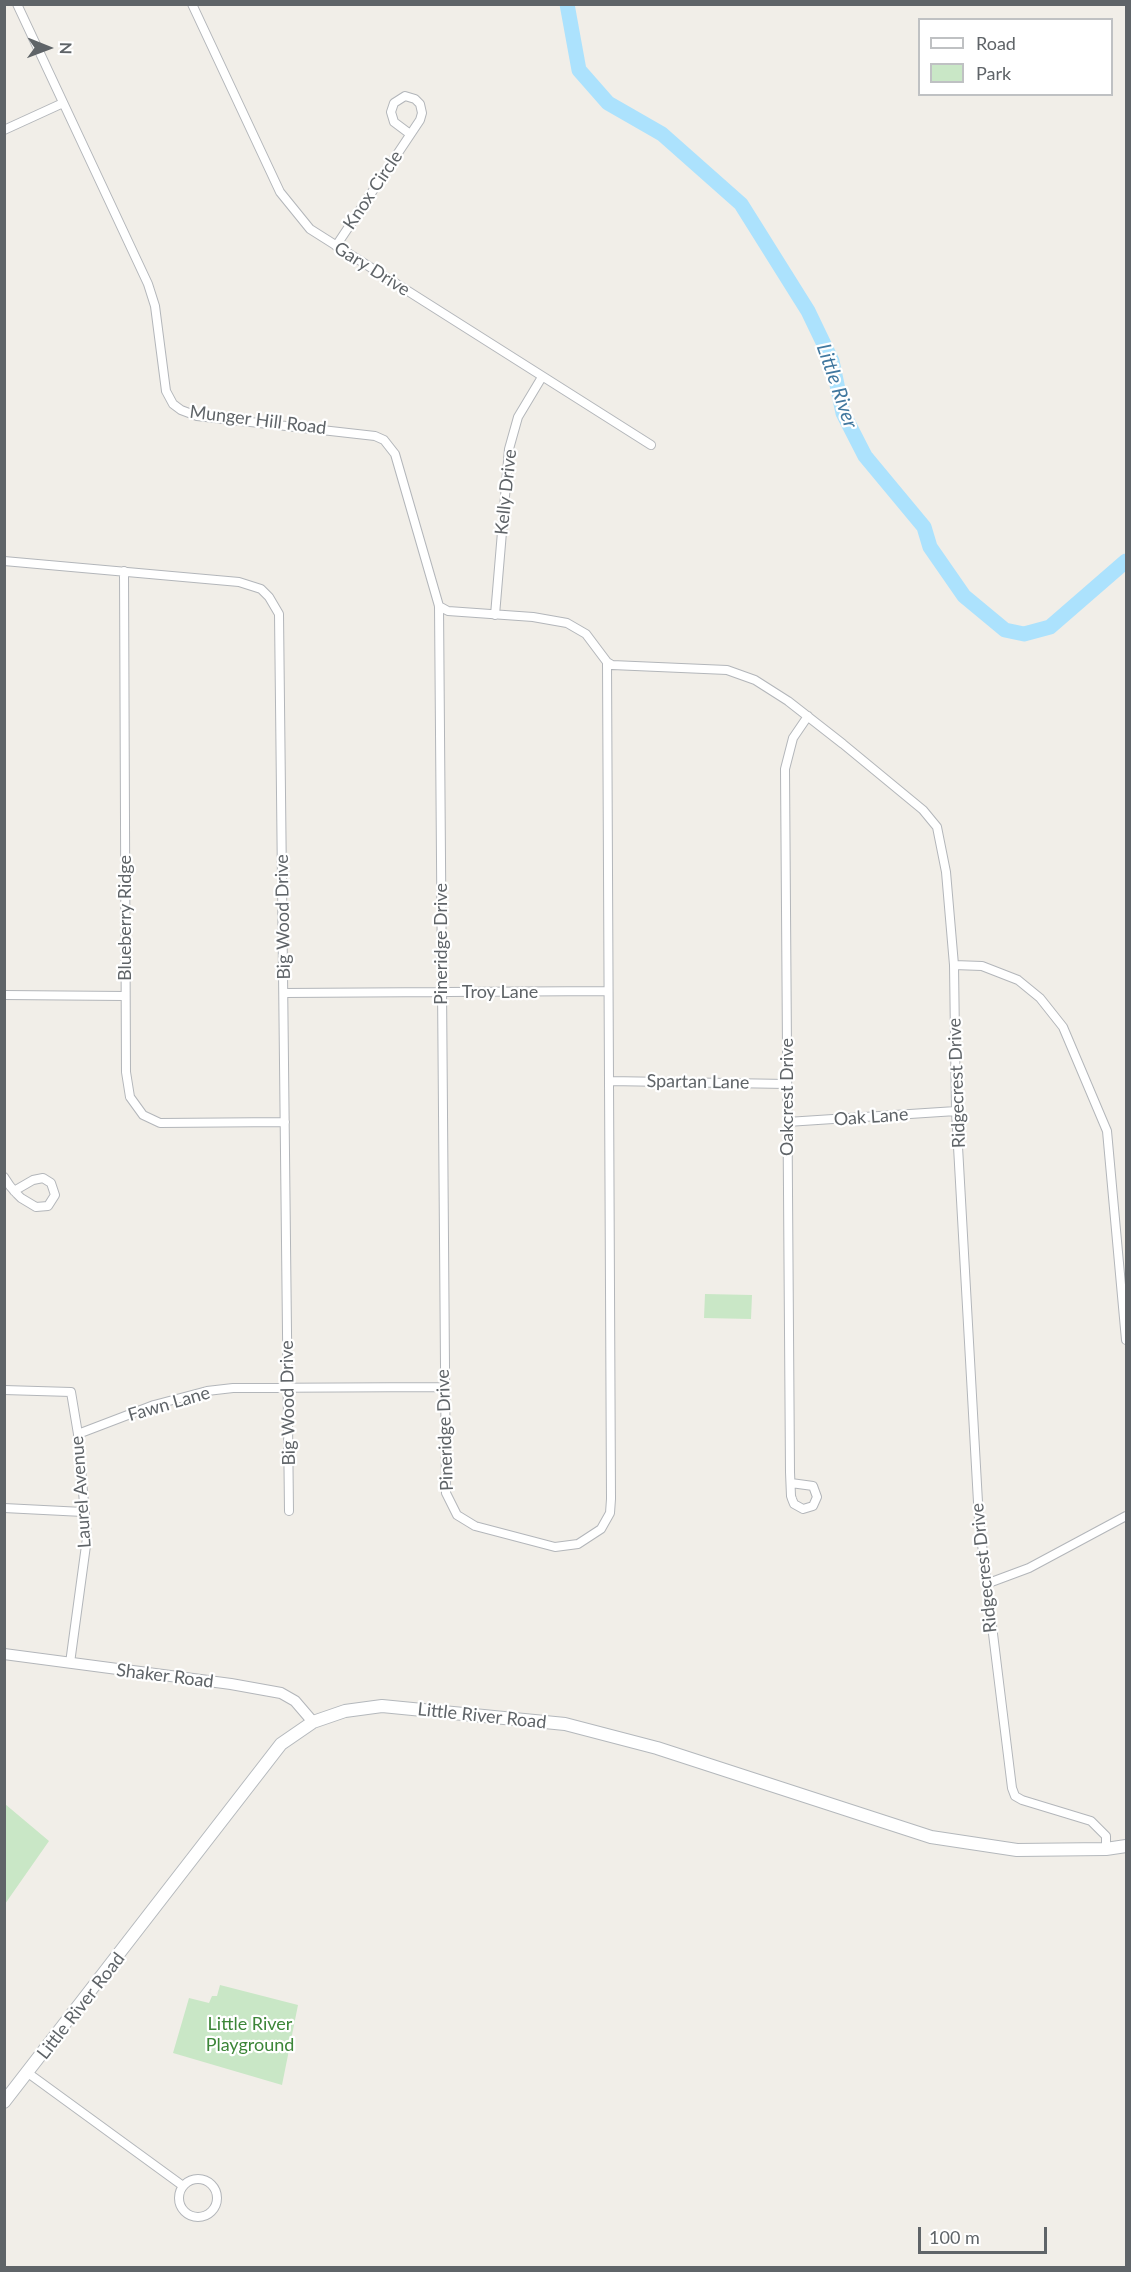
<!DOCTYPE html>
<html>
<head>
<meta charset="utf-8">
<style>
  body { margin:0 }
  #map { position:relative; width:1131px; height:2272px; overflow:hidden; background:#f1eee8; font-family:Lato,sans-serif }
  canvas { display:block }
  .frame { position:absolute; inset:0; border:6px solid #5f6468; pointer-events:none }
  .legend { position:absolute; left:918px; top:18px; width:195px; height:78px; box-sizing:border-box; background:#fff; border:2px solid #bfc1c3; margin:0; padding:8px 10px; list-style:none; font-size:18px; color:#5f6468 }
  .legend li { display:flex; align-items:center; gap:12px; height:30px }
  .legend b { width:30px; border:2px solid #bfc1c3 }
  .north { position:absolute; left:18px; top:18px; width:60px; height:60px; -webkit-text-stroke:4px #fff; paint-order:stroke; rotate:91deg; font-size:16px; font-weight:700; line-height:24px; text-align:center; color:#5f6468 }
  .north::after { content:''; display:block; margin:auto; width:21px; height:27px; background:#5f6468; clip-path:polygon(50% 0,100% 100%,50% 72%,0 100%) }
  .scale { position:absolute; left:918px; top:2227px; width:129px; height:27px; box-sizing:border-box; border:3px solid #5f6468; border-top:0; padding-left:8px; font-size:18px; line-height:21px; white-space:nowrap; color:#5f6468; -webkit-text-stroke:4px #fff; paint-order:stroke }
</style>
</head>
<body>
<div id="map">
<canvas width="1131" height="2272"></canvas>
<div class="frame"></div>
<ul class="legend">
<li><b style="height:8px;background:#fff"></b>Road</li>
<li><b style="height:16px;background:#c9e7c6"></b>Park</li>
</ul>
<div class="north">N</div>
<div class="scale">100 m</div>
</div>
<script>
const ctx = document.querySelector('canvas').getContext('2d');
ctx.lineJoin = 'round';
function fillPath(path, color) {
  ctx.fillStyle = color;
  ctx.fill(path, 'evenodd');
}
function poly(rows) {
  const path = new Path2D();
  for (const r of rows) {
    if (r.length === 3) {
      path.moveTo(r[0] + r[2], r[1]);
      path.arc(r[0], r[1], r[2], 0, 2 * Math.PI);
      continue;
    }
    path.moveTo(r[0], r[1]);
    for (let i = 2; i < r.length; i += 2) path.lineTo(r[i], r[i + 1]);
  }
  return path;
}
function strokePath(path, color, width, dash) {
  ctx.strokeStyle = color;
  ctx.lineWidth = width;
  ctx.lineCap = dash ? 'butt' : 'round';
  ctx.setLineDash(dash || []);
  ctx.stroke(path);
}
function write(font, color, halo, rows, align = 'center') {
  ctx.font = font + ' Lato,sans-serif';
  ctx.lineWidth = 4.5;
  ctx.setLineDash([]);
  ctx.textBaseline = 'middle';
  ctx.strokeStyle = halo;
  ctx.fillStyle = color;
  for (const [text, x, y, turn = 0] of rows) {
    ctx.save();
    ctx.translate(x, y);
    ctx.rotate((+turn || 0) * Math.PI / 180);
    ctx.textAlign = isNaN(turn) ? turn : align;
    if (halo) ctx.strokeText(text, 0, 0);
    ctx.fillText(text, 0, 0);
    ctx.restore();
  }
}
const green = poly([
  [705,1294,752,1295,751,1319,704,1318],
  [5,1804,49,1841,5,1904],
  [220,1985,298,2005,282,2085,173,2053,189,1998,209,2003,212,1996,217,1996]
]);
const river = poly([
  [567,4,579,70,608,103,662,134,741,204,808,311,832,361,843,413,865,456,924,527,930,547,964,596,1005,630,1024,634,1050,627,1126,561]
]);
const minor = poly([
  [17,4,148,284,155,306,166,391,173,404,181,410,197,416,375,436,384,440,395,454,439,606,446,1493,457,1515,475,1526,555,1547,578,1544,601,1529,610,1513,611,1499,607,662],
  [192,4,280,192,310,229,651,445],
  [4,130,63,103],
  [336,246,420,120,422,113,420,104,415,99,405,96,394,103,391,112,394,122,410,134],
  [4,561,239,582,261,589,269,597,279,614,289,1511],
  [124,571,126,1072,130,1097,143,1115,160,1123,285,1122],
  [439,606,448,611,533,617,567,623,586,634,607,662,612,665,727,670,755,680,788,701,843,744,923,810,937,827,946,872,954,965,956,1111,979,1520,1012,1788,1015,1796,1022,1800,1091,1821,1106,1836,1106,1849],
  [495,615,509,449,518,417,542,377],
  [954,965,982,966,1018,980,1040,998,1063,1027,1107,1131,1126,1340],
  [284,993,608,991],
  [4,995,125,996],
  [609,1081,787,1084],
  [787,1122,956,1111],
  [4,1177,10,1186,17,1194,21,1198,36,1207,48,1206,55,1195,51,1183,43,1178,33,1180,14,1191],
  [4,1390,71,1392,78,1434,87,1538,70,1663],
  [78,1434,154,1405,207,1391,233,1388,443,1387],
  [791,1483,813,1486,817,1497,813,1506,803,1509,794,1504,792,1499,791,1496,790,1472,785,769,793,738,808,716],
  [4,1508,83,1512],
  [986,1584,1029,1568,1126,1516],
  [28,2073,183,2186],
  [198,2198,19]
]);
const tertiary = poly([
  [4,1654,231,1684,281,1693,295,1701,313,1722]
]);
const secondary = poly([
  [4,2102,281,1744,313,1722,345,1711,382,1706,565,1724,657,1748,931,1837,1017,1850,1106,1849,1126,1846]
]);
const streetNames = [
  ["Knox Circle",373,190,-56],
  ["Gary Drive",372,269,32],
  ["Munger Hill Road",258,420,7],
  ["Kelly Drive",506,492,-84],
  ["Big Wood Drive",283,917,-91],
  ["Blueberry Ridge",125,918,-90],
  ["Pineridge Drive",441,944,-90],
  ["Troy Lane",500,992],
  ["Spartan Lane",698,1082,1],
  ["Ridgecrest Drive",957,1083,-92],
  ["Oakcrest Drive",787,1097,-90],
  ["Oak Lane",871,1117,-4],
  ["Big Wood Drive",288,1403,-91],
  ["Fawn Lane",169,1404,-16],
  ["Pineridge Drive",445,1430,-92],
  ["Laurel Avenue",81,1492,-94],
  ["Ridgecrest Drive",984,1568,-96],
  ["Shaker Road",165,1676,7],
  ["Little River Road",482,1716,6],
  ["Little River Road",81,2006,-52]
];
const parkNames = [
  ["Little River",250,2024],
  ["Playground",250,2045]
];
const waterNames = [
  ["Little River",837,386,71]
];
fillPath(green, '#c9e7c6');
strokePath(river, '#ace2fd', 15);
strokePath(minor, '#b3b6ba', 10);
strokePath(tertiary, '#b3b6ba', 12);
strokePath(secondary, '#b4b8bc', 14);
strokePath(minor, '#fff', 8);
strokePath(tertiary, '#fff', 10);
strokePath(secondary, '#fff', 12);
write('18px', '#5f6468', '#fff', streetNames);
write('18px', '#3c8638', '#fff', parkNames);
write('italic 20px', '#41789f', '#fff', waterNames);
</script>
</body>
</html>
